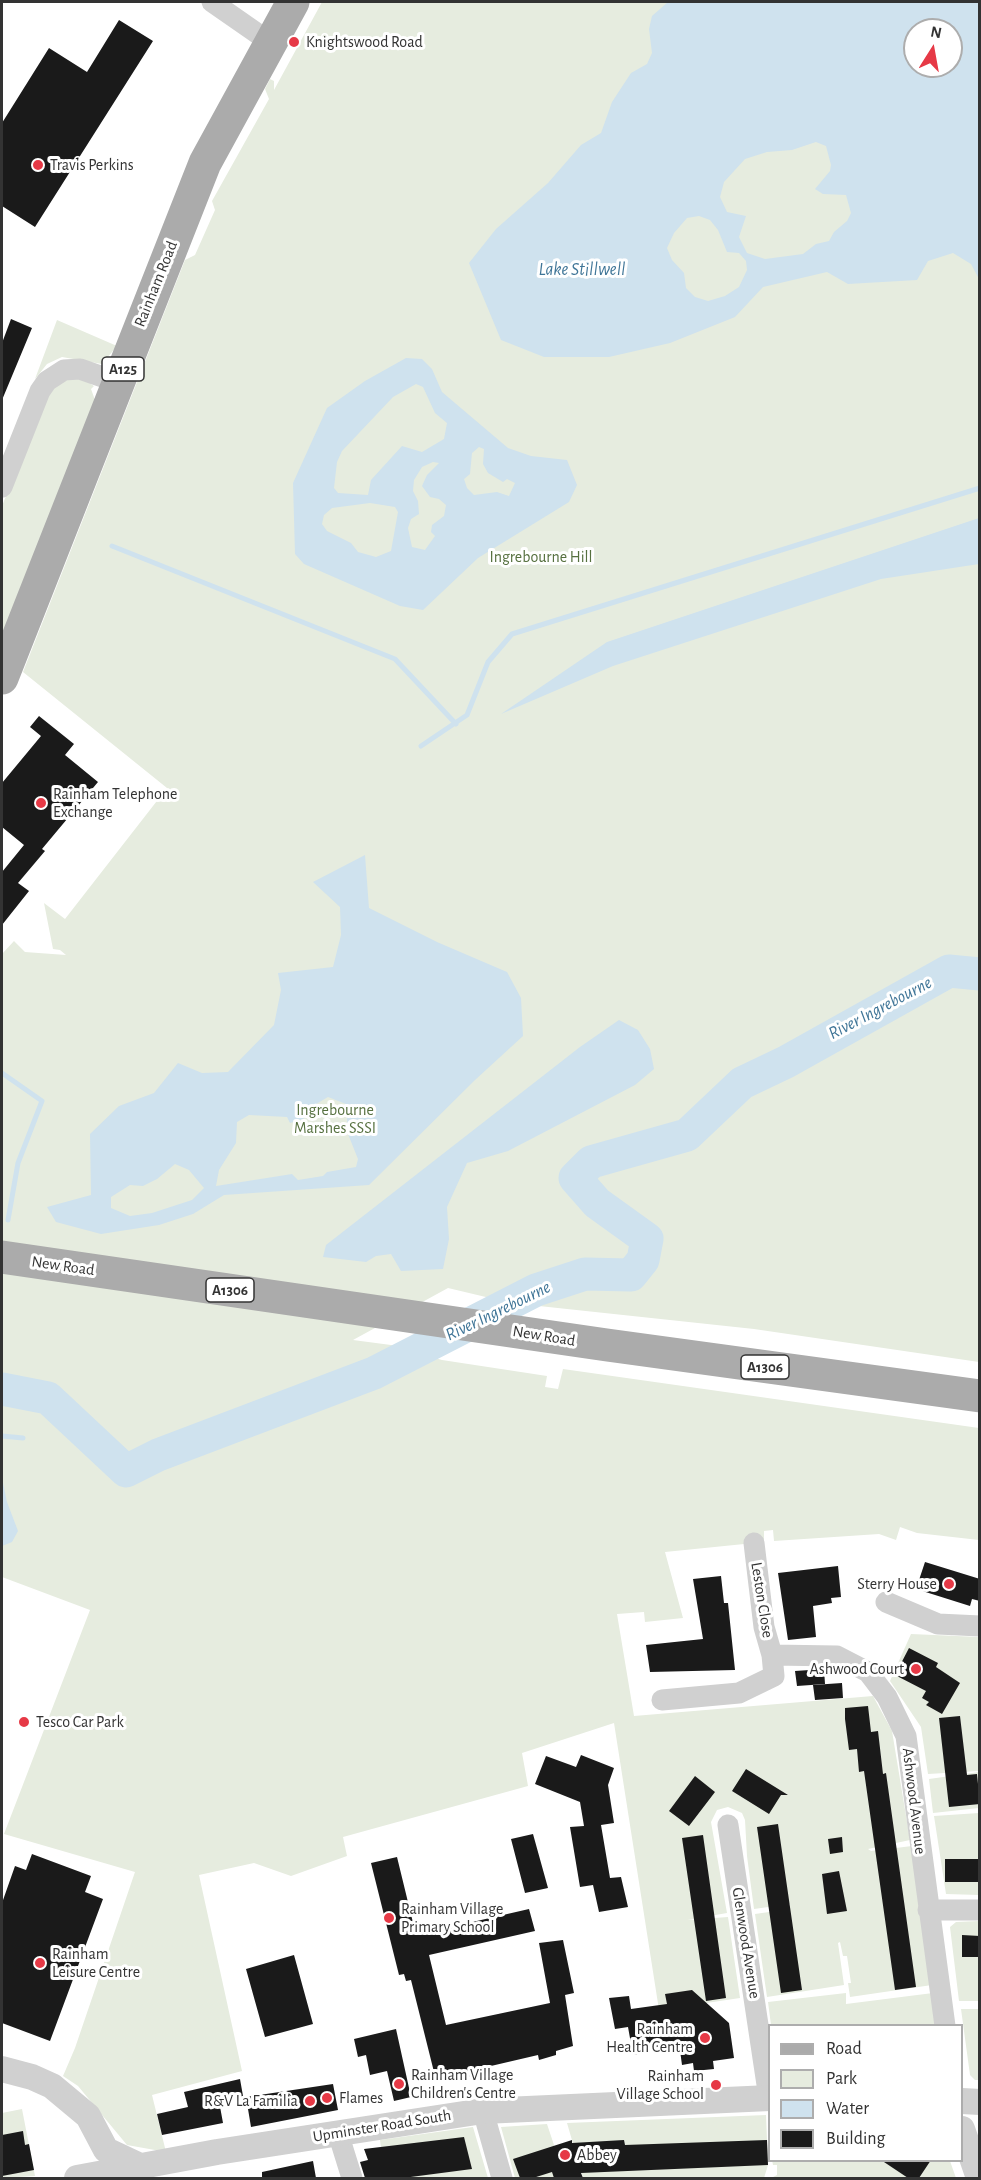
<!DOCTYPE html>
<html>
<head>
<meta charset="utf-8">
<style>
  body { margin:0 }
  #map { position:relative; width:981px; height:2180px; overflow:hidden; background:#fff; font-family:"Alegreya Sans",sans-serif }
  canvas { display:block }
  .frame { position:absolute; inset:0; border:3px solid #333; pointer-events:none }
  .legend { position:absolute; left:768px; top:2024px; width:195px; height:138px; box-sizing:border-box; background:#fff; border:2px solid #adadad; margin:0; padding:8px 10px; list-style:none; font-size:18px; color:#333 }
  .legend li { display:flex; align-items:center; gap:12px; height:30px }
  .legend b { width:30px; border:2px solid #adadad }
  .north { position:absolute; left:903px; top:18px; width:60px; height:60px; box-sizing:border-box; background:#fff; border:2px solid #adadad; border-radius:50%; rotate:11deg; font-size:16px; font-weight:700; line-height:24px; text-align:center; color:#333 }
  .north::after { content:''; display:block; margin:auto; width:21px; height:27px; background:#e63946; clip-path:polygon(50% 0,100% 100%,50% 72%,0 100%) }
</style>
</head>
<body>
<div id="map">
<canvas width="981" height="2180"></canvas>
<div class="frame"></div>
<ul class="legend">
<li><b style="height:8px;background:#ababab"></b>Road</li>
<li><b style="height:16px;background:#e6ecdf"></b>Park</li>
<li><b style="height:16px;background:#cfe2ee"></b>Water</li>
<li><b style="height:16px;background:#1a1a1a"></b>Building</li>
</ul>
<div class="north">N</div>
</div>
<script>
const ctx = document.querySelector('canvas').getContext('2d');
ctx.lineJoin = 'round';
function fillPath(path, color) {
  ctx.fillStyle = color;
  ctx.fill(path, 'evenodd');
}
function poly(rows) {
  const path = new Path2D();
  for (const r of rows) {
    path.moveTo(r[0], r[1]);
    for (let i = 2; i < r.length; i += 2) path.lineTo(r[i], r[i + 1]);
  }
  return path;
}
function strokePath(path, color, width, dash) {
  ctx.strokeStyle = color;
  ctx.lineWidth = width;
  ctx.lineCap = dash ? 'butt' : 'round';
  ctx.setLineDash(dash || []);
  ctx.stroke(path);
}
function write(font, color, halo, rows, align = 'center') {
  ctx.font = font + ' "Alegreya Sans",sans-serif';
  ctx.lineWidth = 6;
  ctx.setLineDash([]);
  ctx.textBaseline = 'middle';
  ctx.strokeStyle = halo;
  ctx.fillStyle = color;
  for (const [text, x, y, turn = 0] of rows) {
    ctx.save();
    ctx.translate(x, y);
    ctx.rotate((+turn || 0) * Math.PI / 180);
    ctx.textAlign = isNaN(turn) ? turn : align;
    if (halo) ctx.strokeText(text, 0, 0);
    ctx.fillText(text, 0, 0);
    ctx.restore();
  }
}
const green = poly([
  [322,2,979,2,979,1362,754,1329,511,1303,448,1288,353,1340,391,1345,442,1360,547,1376,545,1387,558,1389,563,1369,979,1428,979,1540,917,1533,900,1527,896,1540,879,1534,774,1541,773,1530,764,1531,764,1542,665,1552,683,1618,645,1622,644,1612,617,1614,634,1716,873,1696,892,1731,910,1840,868,1849,871,1851,912,1846,932,1985,850,1997,848,1983,851,1983,847,1956,843,1956,840,1942,838,1943,844,1985,767,1997,755,1914,790,1909,790,1904,754,1909,747,1856,745,1820,742,1813,728,1807,717,1810,711,1822,727,1913,687,1920,728,1917,740,1998,659,2010,614,1723,522,1753,528,1786,343,1837,347,1856,291,1876,254,1863,199,1875,242,2071,152,2095,166,2152,127,2145,78,2086,63,2076,75,2048,135,1872,4,1834,90,1610,2,1577,2,954,14,941,25,952,66,955,60,950,53,949,44,903,65,919,167,788,23,672,185,260,195,255,215,210,212,201,269,99,265,89,270,79,274,81,274,90],
  [915,30,951,30,951,66,915,66],
  [57,320,117,346,102,364,62,357,47,364,35,379],
  [68,378,83,379,94,386,91,389,95,400,2,642,2,506,45,397,51,388],
  [911,1634,979,1637,979,1771,928,1774,921,1727,890,1681],
  [979,1772,979,1808,933,1813,929,1779],
  [979,1813,979,1895,946,1894,934,1816],
  [979,1921,979,2001,959,2001,950,1927,956,1922],
  [846,1993,846,2004,933,1993,938,2025,771,2025,768,2002],
  [961,2009,979,2009,979,2080,975,2080,970,2075],
  [22,2109,35,2176,2,2178,2,2113],
  [766,2115,768,2165,764,2178,583,2178,567,2123],
  [547,2124,565,2178,515,2178,501,2127],
  [473,2127,488,2178,385,2178,380,2140],
  [772,2160,950,2161,956,2178,771,2178,777,2175,777,2165,773,2165]
]);
const water = poly([
  [668,2,979,2,979,279,971,264,953,253,928,261,917,280,848,284,827,272,763,287,735,317,670,343,609,357,544,357,501,340,469,263,496,229,548,183,581,145,601,133,612,102,631,73,647,64,652,53,649,29,652,16],
  [915,30,951,30,951,66,915,66],
  [816,142,826,146,831,165,830,171,815,189,823,194,846,195,851,213,847,221,834,232,829,241,816,244,803,254,765,259,747,253,739,237,746,216,727,212,720,197,724,182,745,159,767,152,792,150],
  [699,216,710,220,718,230,727,252,739,253,746,261,747,270,739,287,725,296,708,301,695,297,686,288,684,273,672,260,667,248,674,233,687,218],
  [406,358,422,359,432,369,442,392,508,448,531,456,567,460,577,485,569,502,478,558,423,610,400,606,304,564,295,554,293,483,327,408,365,381],
  [416,384,423,387,435,413,447,423,444,439,422,452,402,446,371,480,368,495,338,493,334,488,337,462,342,451,393,397],
  [479,447,484,449,483,464,488,473,503,482,507,479,515,483,509,496,497,492,474,495,467,488,464,479,470,474,472,453],
  [433,462,439,463,427,475,422,486,430,497,439,499,446,505,444,516,432,525,431,532,435,536,425,550,412,547,408,528,411,519,419,514,418,501,413,491,414,480,422,467],
  [370,503,395,507,398,512,391,551,376,557,358,552,351,543,327,531,322,524,324,515,332,508],
  [979,518,979,564,881,579,613,666,501,714,607,642],
  [365,855,369,908,437,942,507,972,521,998,523,1036,475,1080,369,1185,224,1195,193,1214,159,1225,101,1234,56,1222,47,1207,91,1195,90,1134,119,1106,154,1093,178,1063,202,1073,228,1072,274,1025,281,990,278,973,333,967,341,935,340,907,313,882],
  [328,1097,346,1104,348,1134,358,1159,356,1167,327,1172,323,1176,298,1180,292,1174,216,1186,219,1170,236,1143,237,1122,249,1115,287,1117,290,1123,303,1119,311,1112,311,1107],
  [175,1164,189,1170,204,1188,192,1200,152,1213,130,1216,111,1208,111,1197,130,1185,143,1186,157,1179],
  [619,1020,638,1030,650,1049,654,1069,635,1085,508,1151,467,1163,447,1207,449,1239,443,1269,401,1271,391,1254,376,1256,366,1262,323,1257,326,1245,580,1047],
  [2,1478,7,1502,18,1531,12,1542,2,1546]
]);
const stream = poly([
  [112,546,395,659,456,724],
  [421,746,467,715,488,662,512,634,980,488],
  [2,1073,42,1101,18,1163,8,1220],
  [2,1436,23,1438]
]);
const river = poly([
  [2,1389,48,1398,126,1471,158,1455,374,1373,536,1290,585,1274,631,1275,643,1260,647,1239,597,1203,575,1178,591,1162,687,1135,742,1083,786,1062,949,971,980,974]
]);
const building = poly([
  [119,20,153,41,35,227,2,206,2,123,49,48,87,72],
  [11,319,32,328,2,400,2,343],
  [39,716,74,744,65,755,98,782,42,849,45,851,18,883,29,891,2,925,2,872,24,845,2,827,2,783,41,736,30,727],
  [925,1562,980,1579,980,1601,972,1599,970,1606,916,1589],
  [838,1566,841,1597,831,1598,832,1603,813,1606,816,1637,788,1640,778,1573],
  [721,1576,724,1603,728,1603,735,1670,650,1672,646,1645,703,1639,693,1579],
  [909,1648,938,1663,936,1667,960,1683,942,1714,926,1705,929,1702,922,1698,926,1691,895,1675],
  [824,1669,825,1684,797,1686,795,1671],
  [842,1683,843,1698,815,1700,813,1685],
  [868,1706,871,1732,878,1731,883,1774,886,1773,916,1987,895,1990,864,1771,859,1772,857,1749,849,1750,845,1719,845,1708],
  [960,1716,967,1775,977,1774,980,1804,949,1807,939,1718],
  [581,1755,614,1768,608,1785,614,1823,601,1825,610,1878,621,1877,628,1907,599,1912,593,1885,580,1887,570,1827,584,1826,580,1802,535,1784,546,1756,576,1767],
  [746,1769,788,1795,781,1795,769,1814,732,1791],
  [695,1776,715,1792,689,1826,669,1811],
  [778,1824,802,1990,781,1993,757,1827],
  [533,1834,548,1888,525,1893,511,1839],
  [703,1835,726,1998,706,2001,682,1838],
  [842,1837,843,1852,830,1854,828,1839],
  [32,1854,91,1876,85,1892,103,1899,50,2041,2,2023,2,1903,15,1866,26,1870],
  [397,1857,416,1935,529,1909,535,1931,429,1955,446,2025,550,2003,539,1943,563,1940,574,1993,565,1995,573,2046,556,2051,556,2055,539,2060,538,2055,478,2069,479,2074,462,2078,461,2074,436,2080,411,1980,406,1981,404,1974,399,1975,371,1863],
  [945,1859,980,1859,980,1882,945,1882],
  [839,1871,847,1911,827,1914,822,1874],
  [962,1935,980,1936,980,1957,962,1957],
  [294,1955,313,2024,265,2037,246,1969],
  [692,1990,729,2023,734,2058,713,2061,714,2069,694,2071,693,2063,682,2065,679,2043,646,2049,647,2052,633,2055,628,2027,615,2029,609,1998,629,1996,631,2009,667,2004,665,1994],
  [396,2029,411,2097,394,2101,387,2071,370,2075,366,2055,358,2057,354,2039],
  [240,2079,243,2096,219,2101,223,2123,162,2135,157,2114,188,2107,184,2092],
  [333,2084,338,2110,251,2127,246,2097],
  [23,2131,25,2145,29,2144,34,2170,2,2176,2,2135],
  [464,2137,472,2169,403,2178,365,2178,360,2162,368,2160,364,2149],
  [572,2140,572,2143,624,2140,625,2145,767,2140,768,2165,581,2173,583,2178,554,2178,552,2172,533,2178,520,2178,513,2159],
  [881,2160,931,2160,919,2178,908,2178],
  [313,2161,316,2178,262,2178,262,2172]
]);
const minor = poly([
  [212,2,271,43],
  [2,487,40,391,47,381,64,370,80,369,117,382],
  [754,1543,764,1627,772,1655,837,1656,868,1672,887,1697,906,1736,945,2026],
  [886,1602,938,1624,980,1626],
  [662,1700,739,1693,774,1676,772,1655],
  [728,1825,769,2098],
  [928,1910,980,1910],
  [483,2111,502,2178],
  [338,2133,352,2178]
]);
const tertiary = poly([
  [2,2069,32,2077,52,2086,88,2116,106,2150,140,2166],
  [962,2101,980,2102],
  [962,2129,979,2178],
  [77,2178,217,2152,483,2111,770,2098]
]);
const primary = poly([
  [2,678,205,163,293,2],
  [2,1257,607,1345,980,1396]
]);
const markers = [
  [294,42,6,"#e63946"],
  [38,165,6,"#e63946"],
  [41,803,6,"#e63946"],
  [949,1584,6,"#e63946"],
  [916,1669,6,"#e63946"],
  [24,1722,6,"#e63946"],
  [389,1918,6,"#e63946"],
  [40,1963,6,"#e63946"],
  [705,2038,6,"#e63946"],
  [399,2084,6,"#e63946"],
  [716,2085,6,"#e63946"],
  [327,2098,6,"#e63946"],
  [310,2101,6,"#e63946"],
  [565,2155,6,"#e63946"]
];
const shields = [
  [123,369,42],
  [230,1290,48],
  [765,1367,48]
];
const shieldNames = [
  ["A125",123,369],
  ["A1306",230,1290],
  ["A1306",765,1367]
];
const poiNames = [
  ["Knightswood Road",306,42],
  ["Travis Perkins",50,165],
  ["Rainham Telephone",53,794],
  ["Exchange",53,812],
  ["Sterry House",937,1584,"right"],
  ["Ashwood Court",904,1669,"right"],
  ["Tesco Car Park",36,1722],
  ["Rainham Village",401,1909],
  ["Primary School",401,1927],
  ["Rainham",52,1954],
  ["Leisure Centre",52,1972],
  ["Rainham",693,2029,"right"],
  ["Health Centre",693,2047,"right"],
  ["Rainham Village",411,2075],
  ["Children's Centre",411,2093],
  ["Rainham",704,2076,"right"],
  ["Village School",704,2094,"right"],
  ["Flames",339,2098],
  ["R&V La Familia",298,2101,"right"],
  ["Abbey",577,2155]
];
const streetNames = [
  ["Rainham Road",156,284,-68],
  ["New Road",63,1266,8],
  ["New Road",544,1336,9],
  ["Leston Close",762,1600,81],
  ["Ashwood Avenue",914,1801,83],
  ["Glenwood Avenue",746,1943,81],
  ["Upminster Road South",382,2126,-9]
];
const parkNames = [
  ["Ingrebourne Hill",541,557],
  ["Ingrebourne",335,1110],
  ["Marshes SSSI",335,1128]
];
const waterNames = [
  ["Lake Stillwell",582,270],
  ["River Ingrebourne",880,1008,-28],
  ["River Ingrebourne",498,1311,-26]
];
fillPath(green, '#e6ecdf');
fillPath(water, '#cfe2ee');
strokePath(stream, '#cfe2ee', 5);
strokePath(river, '#cfe2ee', 33);
fillPath(building, '#1a1a1a');
strokePath(minor, '#d0d0d0', 21);
strokePath(tertiary, '#d0d0d0', 26);
strokePath(primary, '#ababab', 33);
for (const [x, y, r, color] of markers) {
  const dot = new Path2D();
  dot.arc(x, y, r, 0, 2 * Math.PI);
  ctx.fillStyle = color;
  ctx.fill(dot);
  strokePath(dot, '#fff', 2);
}
for (const [x, y, w] of shields) {
  const box = new Path2D();
  box.roundRect(x - w / 2, y - 12, w, 24, 4.5);
  ctx.fillStyle = '#fff';
  ctx.fill(box);
  strokePath(box, '#333', 1.5);
}
write('bold 15px', '#333', null, shieldNames);
write('16px', '#333', '#fff', poiNames, 'left');
write('16px', '#333', '#fff', streetNames);
write('16px', '#56703f', '#fff', parkNames);
write('italic 18px', '#3f7597', '#fff', waterNames);
</script>
</body>
</html>
